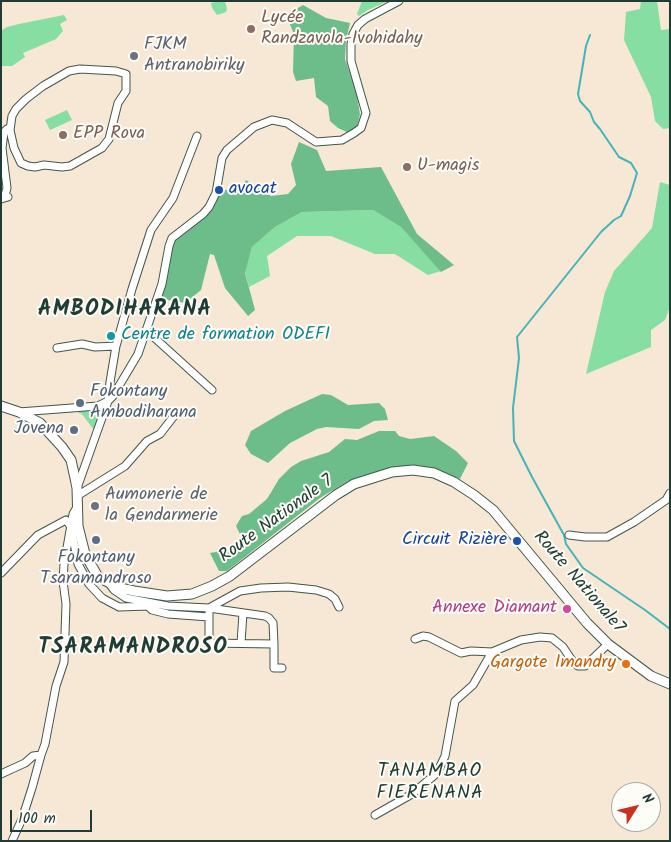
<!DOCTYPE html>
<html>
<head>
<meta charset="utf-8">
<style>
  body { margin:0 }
  #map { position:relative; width:671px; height:842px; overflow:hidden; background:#f6e8d4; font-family:Kalam,sans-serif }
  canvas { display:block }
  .frame { position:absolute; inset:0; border:2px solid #1f3d34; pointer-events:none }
  .north { position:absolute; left:611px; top:782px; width:50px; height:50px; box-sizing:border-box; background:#fdfcf7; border:1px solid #a4b0a9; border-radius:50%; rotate:54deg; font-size:14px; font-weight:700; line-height:20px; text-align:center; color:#1f3d34 }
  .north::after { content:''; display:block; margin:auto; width:18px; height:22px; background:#c8321e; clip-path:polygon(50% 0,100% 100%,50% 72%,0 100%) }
  .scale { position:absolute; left:10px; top:810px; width:82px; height:22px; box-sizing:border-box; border:2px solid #1f3d34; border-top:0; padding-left:6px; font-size:15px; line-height:18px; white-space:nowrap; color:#1f3d34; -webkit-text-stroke:4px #fdfcf7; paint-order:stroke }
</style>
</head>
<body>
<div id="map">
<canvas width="671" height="842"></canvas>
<div class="frame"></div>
<div class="north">N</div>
<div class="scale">100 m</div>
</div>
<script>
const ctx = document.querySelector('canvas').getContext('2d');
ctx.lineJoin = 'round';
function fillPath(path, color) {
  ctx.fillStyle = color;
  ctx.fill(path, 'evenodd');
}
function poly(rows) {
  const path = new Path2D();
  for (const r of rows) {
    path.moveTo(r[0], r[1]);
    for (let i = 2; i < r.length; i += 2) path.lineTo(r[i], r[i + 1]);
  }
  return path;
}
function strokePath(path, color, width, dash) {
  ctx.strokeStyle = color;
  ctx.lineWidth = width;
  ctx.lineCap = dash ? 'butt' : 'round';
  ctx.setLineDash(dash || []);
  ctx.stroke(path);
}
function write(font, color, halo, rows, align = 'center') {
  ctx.font = font + ' Kalam,sans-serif';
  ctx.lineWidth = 4;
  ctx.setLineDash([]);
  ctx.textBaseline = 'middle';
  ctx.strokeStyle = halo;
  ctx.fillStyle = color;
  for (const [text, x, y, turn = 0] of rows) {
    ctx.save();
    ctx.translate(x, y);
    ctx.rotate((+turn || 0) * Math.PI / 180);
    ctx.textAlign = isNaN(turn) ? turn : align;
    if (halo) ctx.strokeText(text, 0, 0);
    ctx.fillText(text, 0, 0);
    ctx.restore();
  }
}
const green = poly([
  [220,1,225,1,227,9,226,12,217,15,212,8,211,3],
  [362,1,388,1,368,10,359,16,357,14],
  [641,1,657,1,661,30,670,29,670,128,663,129,655,121,651,97,624,40,626,12,640,9],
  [64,15,67,20,60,24,63,31,56,39,23,53,25,57,12,66,1,66,1,31,7,27,19,24],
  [67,110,72,120,50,130,45,120],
  [660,182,670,185,670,307,665,320,651,330,651,347,586,374,605,292,614,271,652,228],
  [373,210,401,227,441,271,428,275,395,254,375,254,331,236,297,236,267,256,270,276,249,287,245,272,252,247,275,227,302,212],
  [97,409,99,415,94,430,81,413,80,414,77,411]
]);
const forest = poly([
  [303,5,326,18,350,23,346,40,345,59,356,91,360,114,357,126,349,133,338,128,330,121,328,106,316,97,314,78,296,81,293,72,294,34,286,15],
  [299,142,317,150,326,171,381,167,417,234,454,265,441,272,401,227,373,210,302,212,275,227,252,247,245,273,255,310,248,316,225,288,214,255,210,254,201,290,185,303,162,299,171,244,179,234,204,217,215,204,222,188,236,195,246,180,271,196,288,194,296,185,291,164],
  [322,394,331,395,348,405,379,403,385,409,388,420,374,421,359,429,326,427,317,429,290,443,268,463,251,454,245,445,251,431,285,411],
  [379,431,395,431,399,436,410,439,434,436,456,451,468,463,460,479,438,469,397,466,348,481,320,498,227,571,219,571,210,553,233,549,242,538,236,526,242,516,249,514,267,499,279,479,291,467,301,461,329,452,345,439,357,440]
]);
const stream = poly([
  [590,35,586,46,578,94,580,101,590,112,594,122,600,129,619,157,631,163,637,173,630,196,621,216,614,220,601,232,517,337,519,358,513,408,514,441,532,477,564,535,566,544,583,568,645,610,670,629]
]);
const minor = poly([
  [80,69,116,71,126,74,126,91,118,103,109,139,102,148,70,166,62,167,44,165,35,167,28,166,21,163,14,148,10,130,12,116,16,109,26,99,43,86,69,71,80,69],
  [1,199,8,197,5,195,7,188,2,148,4,132,7,129,10,130],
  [147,331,212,390],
  [57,348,82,344,95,347,116,346],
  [19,412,98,406,108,401,113,396,138,354,162,284,169,246,172,238,203,214,209,207,216,193,222,158,227,150,254,127,272,120,287,123,316,142,342,140,354,133,361,128,366,113,351,61,351,44,353,34,358,25,365,19,399,1],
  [77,488,108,401,110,382,116,346,132,289,151,230,173,198,197,136],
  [77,496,125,466,147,441,160,434,174,416],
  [569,535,585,537,607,537,634,522,666,500,670,493],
  [1,573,38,535,66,520,71,527,78,564,89,584,102,598,119,607,148,606,152,610,168,614,209,617],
  [108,582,114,590,126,598,168,606,209,608,265,616,269,618,273,623,274,644,209,643,209,608],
  [209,608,240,591,261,588,288,587,316,590,329,594,335,599,339,607],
  [415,639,423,636,429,637,461,653,471,651,492,652],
  [241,643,243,613],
  [274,644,274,668,282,668],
  [1,774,25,763,33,756,41,755],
  [375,815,412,794,437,773,445,756,455,701,473,685,492,652,521,640,540,637,552,638,563,647,571,659,578,666,585,666,608,644],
  [12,841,22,819,32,788,41,755,45,744,56,686,64,662,66,604,63,581,64,564,73,514,77,507]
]);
const major = poly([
  [1,406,19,412,40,423,62,447,71,460,75,478,77,488,78,526,85,554,98,577,120,588,134,591,167,596,192,594,212,586,230,576,336,495,354,484,392,472,413,470,434,473,454,482,474,495,493,510,587,623,608,644,651,676,670,684]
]);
const markers = [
  [251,29,5,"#8d6e63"],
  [134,56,5,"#6b7280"],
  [63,135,5,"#8d6e63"],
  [407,167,5,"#8d6e63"],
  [219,190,5,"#1a4fb4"],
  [111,336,5,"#0f9aa8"],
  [80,403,5,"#5c6f8a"],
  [74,430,5,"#5c6f8a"],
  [95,506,5,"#6b7280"],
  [96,540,5,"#5c6f8a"],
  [517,541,5,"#1a4fb4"],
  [567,609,5,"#d1479c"],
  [626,664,5,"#e8710a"]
];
const educationNames = [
  ["Lycée",261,19],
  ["Randzavola-Ivohidahy",261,40],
  ["EPP Rova",73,135],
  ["U-magis",417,167]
];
const worshipNames = [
  ["FJKM",144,46],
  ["Antranobiriky",144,67],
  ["Aumonerie de",105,496],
  ["la Gendarmerie",105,517]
];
const transitNames = [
  ["avocat",229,190],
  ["Circuit Rizière",507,541,"right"]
];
const cultureNames = [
  ["Centre de formation ODEFI",121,336]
];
const serviceNames = [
  ["Fokontany",90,393],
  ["Ambodiharana",90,414],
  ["Jovena",64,430,"right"],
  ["Fokontany",96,559,"center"],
  ["Tsaramandroso",96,580,"center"]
];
const streetNames = [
  ["Route Nationale 7",277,520,-36],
  ["Route Nationale7",578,583,49]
];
const hotelNames = [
  ["Annexe Diamant",557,609]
];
const foodNames = [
  ["Gargote Imandry",616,664]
];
const neighbourhoodNames = [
  ["TANAMBAO",430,773],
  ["FIERENANA",430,795]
];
const districtNames = [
  ["AMBODIHARANA",125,311],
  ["TSARAMANDROSO",133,649]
];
fillPath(green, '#86dea3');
fillPath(forest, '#6cbd89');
strokePath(stream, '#44b4bb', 2);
strokePath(minor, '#3f574c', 9);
strokePath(major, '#3f574c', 11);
strokePath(minor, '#fff', 7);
strokePath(major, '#fff', 9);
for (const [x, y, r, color] of markers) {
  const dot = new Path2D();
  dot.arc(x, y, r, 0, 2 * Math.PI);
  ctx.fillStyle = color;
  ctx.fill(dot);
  strokePath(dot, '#fdfcf7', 2);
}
write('18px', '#785e54', '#fdfcf7', educationNames, 'left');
write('18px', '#5b616d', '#fdfcf7', worshipNames, 'left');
write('18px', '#164399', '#fdfcf7', transitNames, 'left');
write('18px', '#0d838f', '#fdfcf7', cultureNames, 'left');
write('18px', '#4e5e75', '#fdfcf7', serviceNames, 'left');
write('18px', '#1f3d34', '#fdfcf7', streetNames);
write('18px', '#b23c85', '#fdfcf7', hotelNames, 'right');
write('18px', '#c56008', '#fdfcf7', foodNames, 'right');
ctx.letterSpacing = '1px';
write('19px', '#1f3d34', '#fdfcf7', neighbourhoodNames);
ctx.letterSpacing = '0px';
ctx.letterSpacing = '1px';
write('bold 22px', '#1f3d34', '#fdfcf7', districtNames);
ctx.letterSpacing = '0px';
</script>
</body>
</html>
